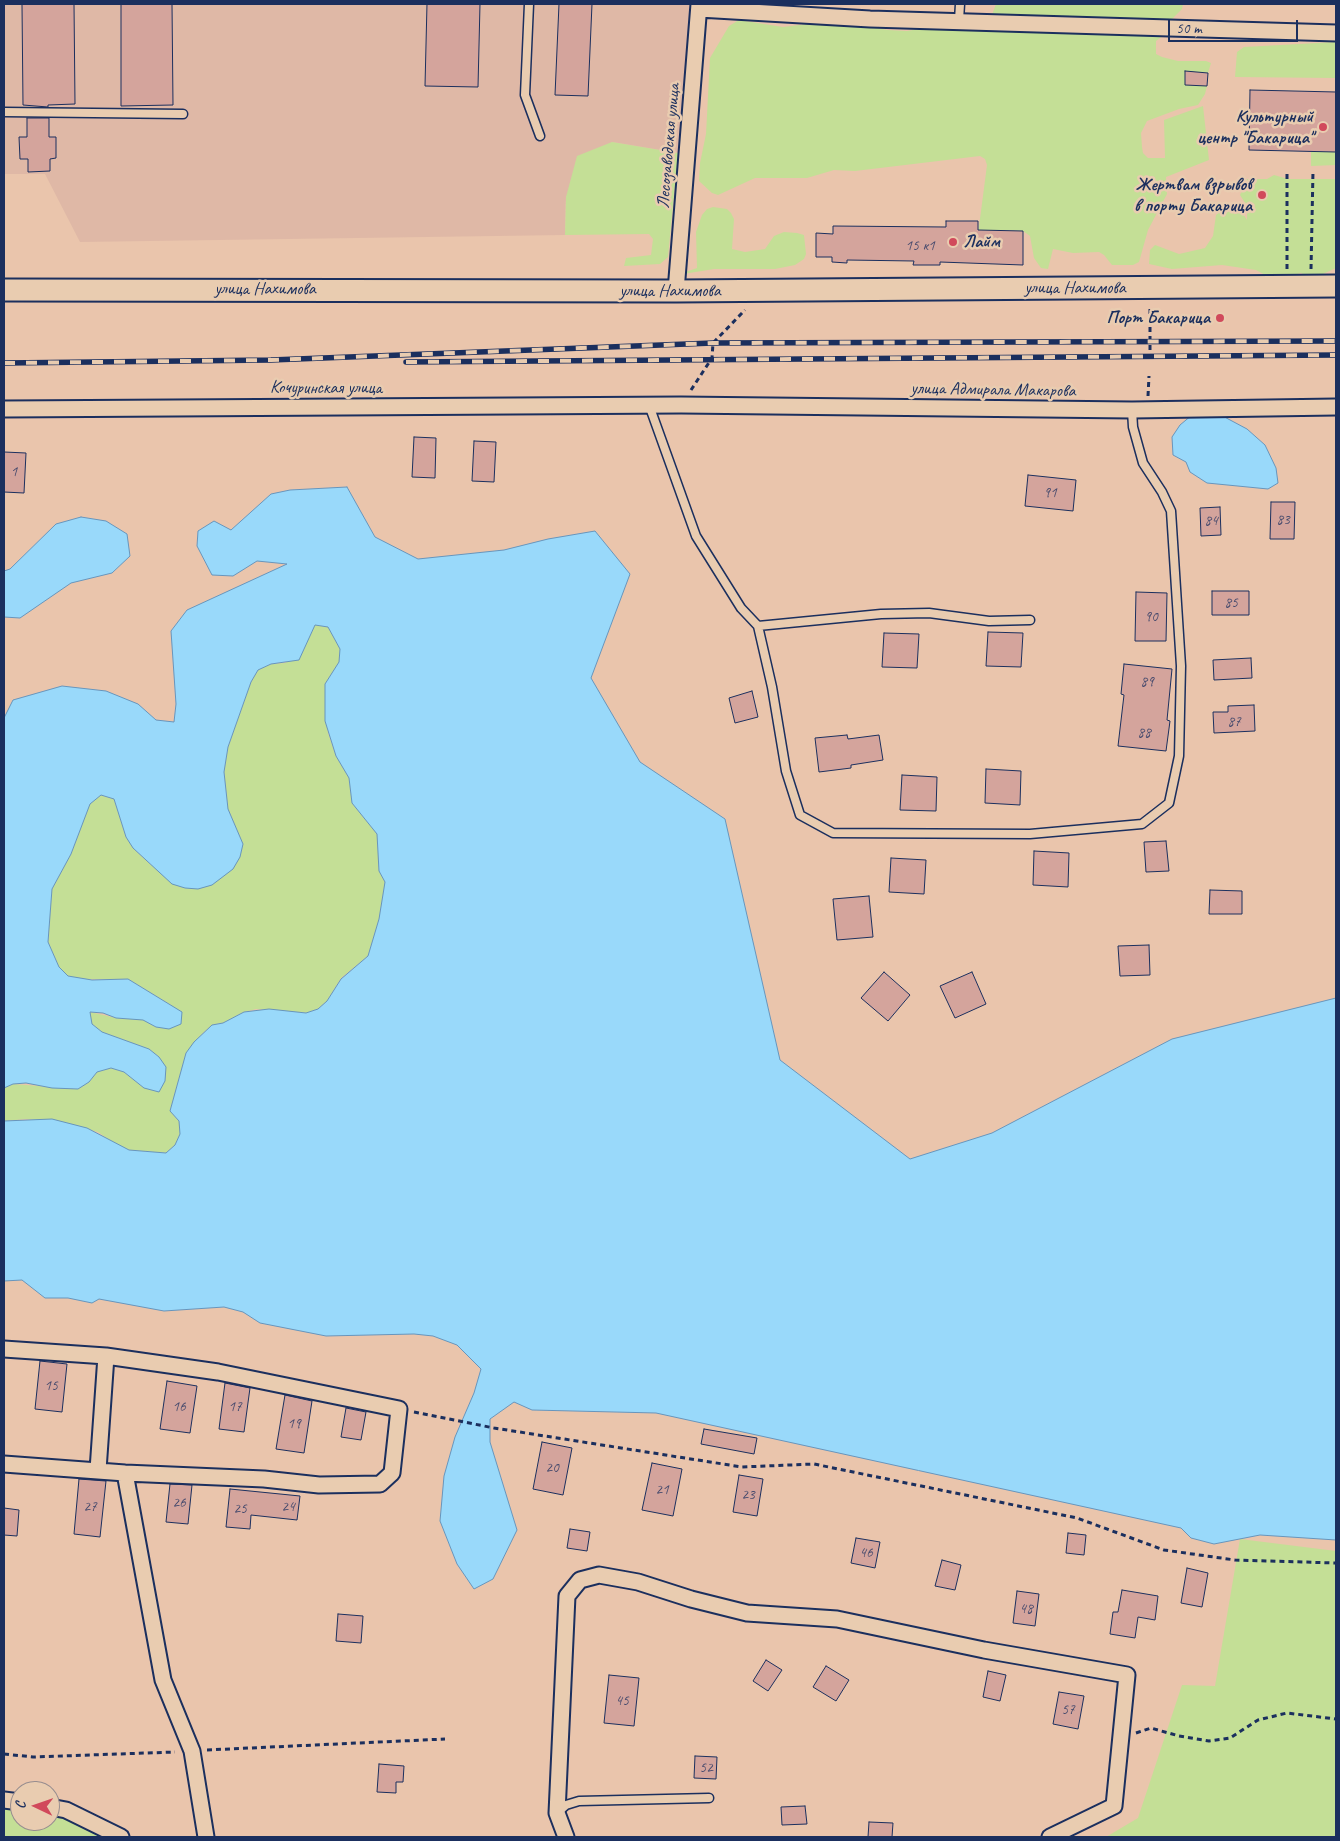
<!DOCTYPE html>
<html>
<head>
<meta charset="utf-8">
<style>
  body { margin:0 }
  #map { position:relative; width:1340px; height:1841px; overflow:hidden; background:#eac5ac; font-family:Caveat,sans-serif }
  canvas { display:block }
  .frame { position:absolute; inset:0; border:5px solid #1b2f5e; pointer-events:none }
  .north { position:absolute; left:10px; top:1781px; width:50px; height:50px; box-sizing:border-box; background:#e9ccb0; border:1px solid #978d8f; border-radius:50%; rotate:273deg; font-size:14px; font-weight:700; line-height:20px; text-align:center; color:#1b2f5e }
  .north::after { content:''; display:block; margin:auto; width:18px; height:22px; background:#d1495b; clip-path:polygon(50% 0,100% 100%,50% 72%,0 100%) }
  .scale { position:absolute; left:1168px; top:20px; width:130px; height:22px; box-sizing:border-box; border:2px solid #1b2f5e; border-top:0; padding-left:6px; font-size:15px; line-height:18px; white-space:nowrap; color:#1b2f5e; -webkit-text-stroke:4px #e9ccb0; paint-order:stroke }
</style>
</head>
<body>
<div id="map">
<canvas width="1340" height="1841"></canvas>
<div class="frame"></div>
<div class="north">С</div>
<div class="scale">50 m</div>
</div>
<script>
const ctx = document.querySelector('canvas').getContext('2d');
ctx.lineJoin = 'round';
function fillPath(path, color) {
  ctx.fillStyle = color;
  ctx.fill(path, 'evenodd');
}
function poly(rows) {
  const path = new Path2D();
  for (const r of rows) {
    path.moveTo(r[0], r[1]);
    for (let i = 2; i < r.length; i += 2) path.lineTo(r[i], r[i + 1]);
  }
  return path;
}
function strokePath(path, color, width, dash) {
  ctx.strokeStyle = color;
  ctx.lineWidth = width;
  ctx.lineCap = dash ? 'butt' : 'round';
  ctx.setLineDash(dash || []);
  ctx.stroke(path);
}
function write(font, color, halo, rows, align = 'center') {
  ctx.font = font + ' Caveat,sans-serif';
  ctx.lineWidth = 5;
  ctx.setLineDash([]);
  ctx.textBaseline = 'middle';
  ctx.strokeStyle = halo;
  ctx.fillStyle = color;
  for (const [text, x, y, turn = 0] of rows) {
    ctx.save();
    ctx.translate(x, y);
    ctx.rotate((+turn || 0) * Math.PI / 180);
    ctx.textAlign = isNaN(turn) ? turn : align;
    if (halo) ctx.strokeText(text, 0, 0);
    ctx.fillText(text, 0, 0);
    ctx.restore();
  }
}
const built = poly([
  [4,4,692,4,678,153,612,142,566,197,565,235,80,242,45,174,4,174]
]);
const green = poly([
  [996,4,1183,4,1182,9,1171,20,1139,19,1131,22,1167,33,1156,41,1156,54,1162,57,1178,61,1206,61,1211,63,1208,73,1185,72,1185,85,1207,86,1205,94,1198,105,1179,109,1147,121,1141,133,1142,147,1143,153,1148,158,1165,158,1164,120,1203,106,1209,160,1166,177,1167,194,1148,230,1139,262,1133,265,1112,265,1104,255,1099,252,1073,253,1053,249,1048,269,1041,268,1034,258,1030,236,1023,231,1000,230,978,234,987,165,985,159,980,156,855,171,834,170,807,178,755,178,718,195,712,193,699,181,700,163,706,134,710,58,729,26,739,20,783,27,824,22,851,23,888,30,907,31,925,28,970,30,980,29,992,15],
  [1335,42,1336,78,1235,77,1237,52,1244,47],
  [612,142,678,153,668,257,660,264,624,266,626,258,651,255,653,239,649,234,565,235,566,197,577,156],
  [1311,151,1336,152,1336,165,1311,166],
  [1274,175,1288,179,1336,179,1336,268,1312,279,1301,273,1284,278,1267,276,1256,270,1222,265,1172,269,1149,264,1150,250,1155,245,1179,254,1205,248,1213,236,1216,215,1226,206,1232,204,1238,206,1247,220,1247,206,1240,195,1243,188,1247,186,1247,179,1267,179],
  [713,207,727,209,731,213,734,219,732,249,745,252,765,249,774,236,784,232,797,233,804,235,806,254,804,259,795,265,775,269,714,269,677,275,697,268,696,232,702,215,707,209],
  [315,625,328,627,340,649,339,662,325,684,328,733,336,756,349,778,352,803,377,834,379,871,385,882,379,919,368,956,341,978,327,1001,318,1009,306,1013,256,1009,244,1012,223,1023,212,1025,203,1033,186,1053,170,1111,179,1121,180,1134,175,1145,166,1153,129,1150,118,1146,98,1132,64,1123,26,1119,4,1121,4,1088,13,1084,78,1089,89,1082,97,1072,111,1068,124,1072,144,1088,159,1057,149,1049,102,1032,92,1024,90,1012,116,1018,143,1019,156,1027,171,1005,128,979,79,979,68,976,59,967,48,942,52,889,71,854,90,803,101,795,114,799,126,837,133,848,151,865,243,844,228,809,224,772,228,747,251,682,258,670,271,664,285,663,304,649,308,637],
  [1240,1539,1336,1551,1336,1837,1106,1837,1138,1818,1182,1685,1215,1686],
  [4,1805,20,1807,20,1821,50,1821,50,1815,67,1819,100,1837,4,1837]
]);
const water = poly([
  [1217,413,1247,429,1265,445,1276,468,1278,483,1268,489,1207,483,1190,472,1186,462,1173,455,1172,437,1180,425,1192,415,1217,413],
  [347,487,375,537,418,559,504,550,548,539,595,531,630,574,591,678,640,762,725,819,780,1060,910,1159,992,1133,1172,1039,1336,998,1336,1540,1260,1535,1214,1544,1191,1538,1181,1528,656,1413,532,1410,514,1402,490,1419,490,1442,517,1530,493,1579,474,1589,457,1564,440,1521,444,1476,455,1437,474,1393,481,1369,457,1345,433,1336,414,1334,326,1336,260,1323,243,1312,224,1307,164,1311,99,1299,92,1303,68,1298,45,1298,22,1280,4,1281,4,1121,52,1119,87,1128,129,1150,166,1153,175,1145,180,1134,179,1121,170,1111,186,1053,194,1042,212,1025,223,1023,244,1012,269,1009,306,1013,318,1009,327,1001,341,979,368,956,379,919,385,882,379,871,377,834,352,803,349,778,336,756,325,721,325,684,339,662,340,649,328,627,315,625,299,660,271,664,258,670,251,682,228,747,224,772,228,809,243,844,240,857,233,869,212,885,198,889,185,888,172,884,133,848,126,837,114,799,101,795,90,804,71,854,52,889,48,942,59,967,68,976,92,980,128,979,182,1012,181,1024,169,1029,156,1027,143,1020,116,1018,103,1013,90,1012,92,1024,102,1032,149,1049,159,1057,166,1067,165,1081,159,1092,144,1088,124,1072,111,1068,97,1072,89,1082,78,1089,52,1088,26,1083,13,1084,4,1088,4,718,13,700,62,686,106,691,138,704,156,720,174,722,176,704,171,631,187,610,287,564,257,561,233,576,212,575,197,546,198,531,214,521,231,530,271,494,290,490,347,487],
  [81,517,106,521,127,534,130,556,112,573,71,583,20,618,4,617,4,571,10,569,56,524,81,517]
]);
const building = poly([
  [22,4,74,4,75,104,48,105,48,107,23,105,22,4],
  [121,4,172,4,173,105,121,106,121,4],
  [427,4,480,4,478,87,425,86,427,4],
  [559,4,592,4,588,96,555,95,559,4],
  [1185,71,1208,73,1207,86,1185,85,1185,71],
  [1250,90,1336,92,1336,152,1249,150,1250,90],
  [27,118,49,118,49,137,56,137,56,158,50,159,50,171,28,172,28,159,20,159,19,137,27,137,27,118],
  [946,221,978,221,978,230,1023,231,1023,265,940,262,940,265,913,265,914,261,847,260,847,263,832,262,832,257,816,257,816,233,833,234,833,226,946,227,946,221],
  [414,437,436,438,435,478,412,477,414,437],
  [474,441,496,442,494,482,472,481,474,441],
  [4,452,26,453,24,493,4,492,4,452],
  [1028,475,1076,480,1073,511,1025,506,1028,475],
  [1271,502,1295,502,1294,539,1270,539,1271,502],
  [1220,507,1221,535,1201,536,1200,508,1220,507],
  [1212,591,1249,591,1249,615,1212,615,1212,591],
  [1136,592,1167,593,1166,641,1135,641,1136,592],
  [988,632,1023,633,1021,667,986,666,988,632],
  [884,633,919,634,917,668,882,667,884,633],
  [1251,658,1252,678,1214,680,1213,660,1251,658],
  [1124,664,1172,669,1167,720,1170,721,1166,751,1118,746,1124,695,1121,694,1124,664],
  [752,691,758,717,735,723,729,698,752,691],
  [1254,705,1255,731,1214,733,1213,712,1228,712,1228,706,1254,705],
  [847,735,848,739,879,735,883,760,851,765,851,768,819,772,815,738,847,735],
  [986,769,1021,771,1020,805,985,803,986,769],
  [902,775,937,777,936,811,900,810,902,775],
  [1166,841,1169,871,1146,872,1144,842,1166,841],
  [1034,851,1069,853,1068,887,1033,885,1034,851],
  [891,858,926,860,924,894,889,892,891,858],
  [1210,890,1242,891,1242,914,1209,914,1210,890],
  [869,896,873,937,837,940,833,899,869,896],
  [1149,945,1150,975,1120,976,1118,946,1149,945],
  [884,972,910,995,888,1021,861,998,884,972],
  [972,972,986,1004,955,1018,940,986,972,972],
  [40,1361,67,1364,62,1412,35,1409,40,1361],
  [167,1381,197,1386,190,1433,160,1429,167,1381],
  [225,1383,250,1388,244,1432,219,1429,225,1383],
  [285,1395,312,1401,304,1453,276,1449,285,1395],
  [346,1408,366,1412,361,1440,341,1437,346,1408],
  [704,1429,757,1438,754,1454,701,1444,704,1429],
  [542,1442,572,1448,563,1495,533,1489,542,1442],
  [652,1463,682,1469,673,1516,642,1510,652,1463],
  [739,1475,763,1479,757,1516,733,1512,739,1475],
  [79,1479,106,1481,100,1537,74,1534,79,1479],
  [170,1484,192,1485,188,1524,166,1522,170,1484],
  [230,1489,300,1496,297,1520,251,1515,250,1529,226,1527,230,1489],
  [4,1508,19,1510,17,1536,4,1535,4,1508],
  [570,1529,590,1532,587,1551,567,1548,570,1529],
  [1068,1533,1086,1535,1084,1555,1066,1553,1068,1533],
  [856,1538,880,1542,875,1568,851,1563,856,1538],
  [942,1560,961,1565,955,1590,935,1586,942,1560],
  [1187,1568,1208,1573,1202,1607,1181,1603,1187,1568],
  [1122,1590,1158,1596,1155,1620,1138,1617,1135,1638,1110,1634,1113,1612,1118,1612,1122,1590],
  [1017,1591,1039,1594,1035,1626,1013,1623,1017,1591],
  [338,1614,363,1616,361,1643,336,1641,338,1614],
  [766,1660,782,1670,768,1691,753,1681,766,1660],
  [826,1666,849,1680,836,1701,813,1687,826,1666],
  [988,1671,1006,1675,1000,1701,983,1697,988,1671],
  [609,1675,639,1678,634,1726,604,1723,609,1675],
  [1059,1692,1084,1696,1078,1729,1053,1724,1059,1692],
  [695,1756,717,1757,716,1779,694,1778,695,1756],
  [379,1764,404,1766,403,1782,396,1782,396,1793,377,1792,379,1764],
  [805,1806,807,1824,782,1825,781,1807,805,1806],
  [869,1822,893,1823,892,1837,868,1837,869,1822]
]);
const path = poly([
  [1287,269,1287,171],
  [1311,269,1313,171],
  [1150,350,1150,306],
  [691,390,712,358,713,343,745,310],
  [1148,396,1149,376],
  [414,1412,494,1428,742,1467,814,1464,1077,1518,1164,1550,1235,1560,1336,1563],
  [1136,1733,1151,1728,1179,1736,1209,1741,1230,1738,1258,1720,1287,1713,1336,1719],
  [207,1750,445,1739],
  [4,1754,33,1757,175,1752]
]);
const lane = poly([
  [529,4,525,95,540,136],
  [959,20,960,4],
  [4,112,183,114],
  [649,405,696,536,741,608,758,626,881,614,929,613,989,621,1030,620],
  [758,626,772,687,786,771,800,815,833,833,1030,834,1142,824,1169,803,1179,756,1181,666,1171,511,1162,492,1143,463,1133,427,1132,410],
  [558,1812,566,1805,579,1801,709,1798]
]);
const street = poly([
  [699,9,870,19,1336,33],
  [676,291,699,4],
  [4,409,681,405,1132,410,1336,407],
  [4,1349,106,1356,218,1372,399,1409,392,1473,380,1484,319,1485,264,1479,125,1473,4,1464],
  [98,1470,106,1356],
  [125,1473,163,1680,192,1751,206,1837],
  [4,1800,20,1802],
  [50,1807,66,1810,121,1837],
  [566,1837,557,1813,567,1596,580,1580,599,1575,638,1582,691,1599,747,1613,837,1619,984,1650,1127,1675,1114,1806,1050,1837]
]);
const secondary = poly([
  [4,290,676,291,1336,286]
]);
const rail = poly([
  [406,362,1336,355],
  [4,363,271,360,713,343,1336,341]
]);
const markers = [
  [1323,127,5,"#d1495b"],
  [1262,195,5,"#d1495b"],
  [953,242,5,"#d1495b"],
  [1220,318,5,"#d1495b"]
];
const numberNames = [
  ["15 к1",920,246],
  ["1",14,472],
  ["91",1050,493],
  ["83",1283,520],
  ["84",1211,521],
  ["85",1231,603],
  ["90",1151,617],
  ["89",1147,682],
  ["87",1234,722],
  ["88",1144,733],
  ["15",51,1386],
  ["16",179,1407],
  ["17",235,1407],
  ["19",294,1424],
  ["20",552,1468],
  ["21",662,1490],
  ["23",748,1495],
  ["26",179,1503],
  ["27",90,1507],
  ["24",288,1507],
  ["25",240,1509],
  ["46",866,1553],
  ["48",1026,1609],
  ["45",622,1701],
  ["57",1068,1710],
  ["52",706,1768]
];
const poiNames = [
  ["Культурный",1313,117],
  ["центр \"Бакарица\"",1313,138],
  ["Жертвам взрывов",1252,185],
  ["в порту Бакарица",1252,206],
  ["Лайм",963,242,"left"],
  ["Порт Бакарица",1210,318]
];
const streetNames = [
  ["Лесозаводская улица",669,146,-85],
  ["улица Нахимова",1075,288],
  ["улица Нахимова",265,289],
  ["улица Нахимова",670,291],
  ["Кочуринская улица",326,388],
  ["улица Адмирала Макарова",993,390,1]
];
fillPath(built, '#dfb8a6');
fillPath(green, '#c4df96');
fillPath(water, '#99d9fa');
strokePath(water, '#6795bc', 1);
fillPath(building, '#d4a49c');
strokePath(building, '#1b2f5e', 1);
strokePath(lane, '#1b2f5e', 11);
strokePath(street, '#1b2f5e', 19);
strokePath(secondary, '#1b2f5e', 25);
strokePath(path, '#1b2f5e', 3, [5, 4]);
strokePath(lane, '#e9ccb0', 8);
strokePath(street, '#e9ccb0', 15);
strokePath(secondary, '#e9ccb0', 21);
strokePath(rail, '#1b2f5e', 5.5);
strokePath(rail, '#e9ccb0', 4, [11]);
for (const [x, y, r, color] of markers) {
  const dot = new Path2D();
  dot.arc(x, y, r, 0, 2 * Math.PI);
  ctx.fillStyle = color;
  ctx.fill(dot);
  strokePath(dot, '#e9ccb0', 2);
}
write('15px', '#494c6e', null, numberNames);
write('bold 18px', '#1b2f5e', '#e9ccb0', poiNames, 'right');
write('18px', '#1b2f5e', '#e9ccb0', streetNames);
</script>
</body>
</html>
